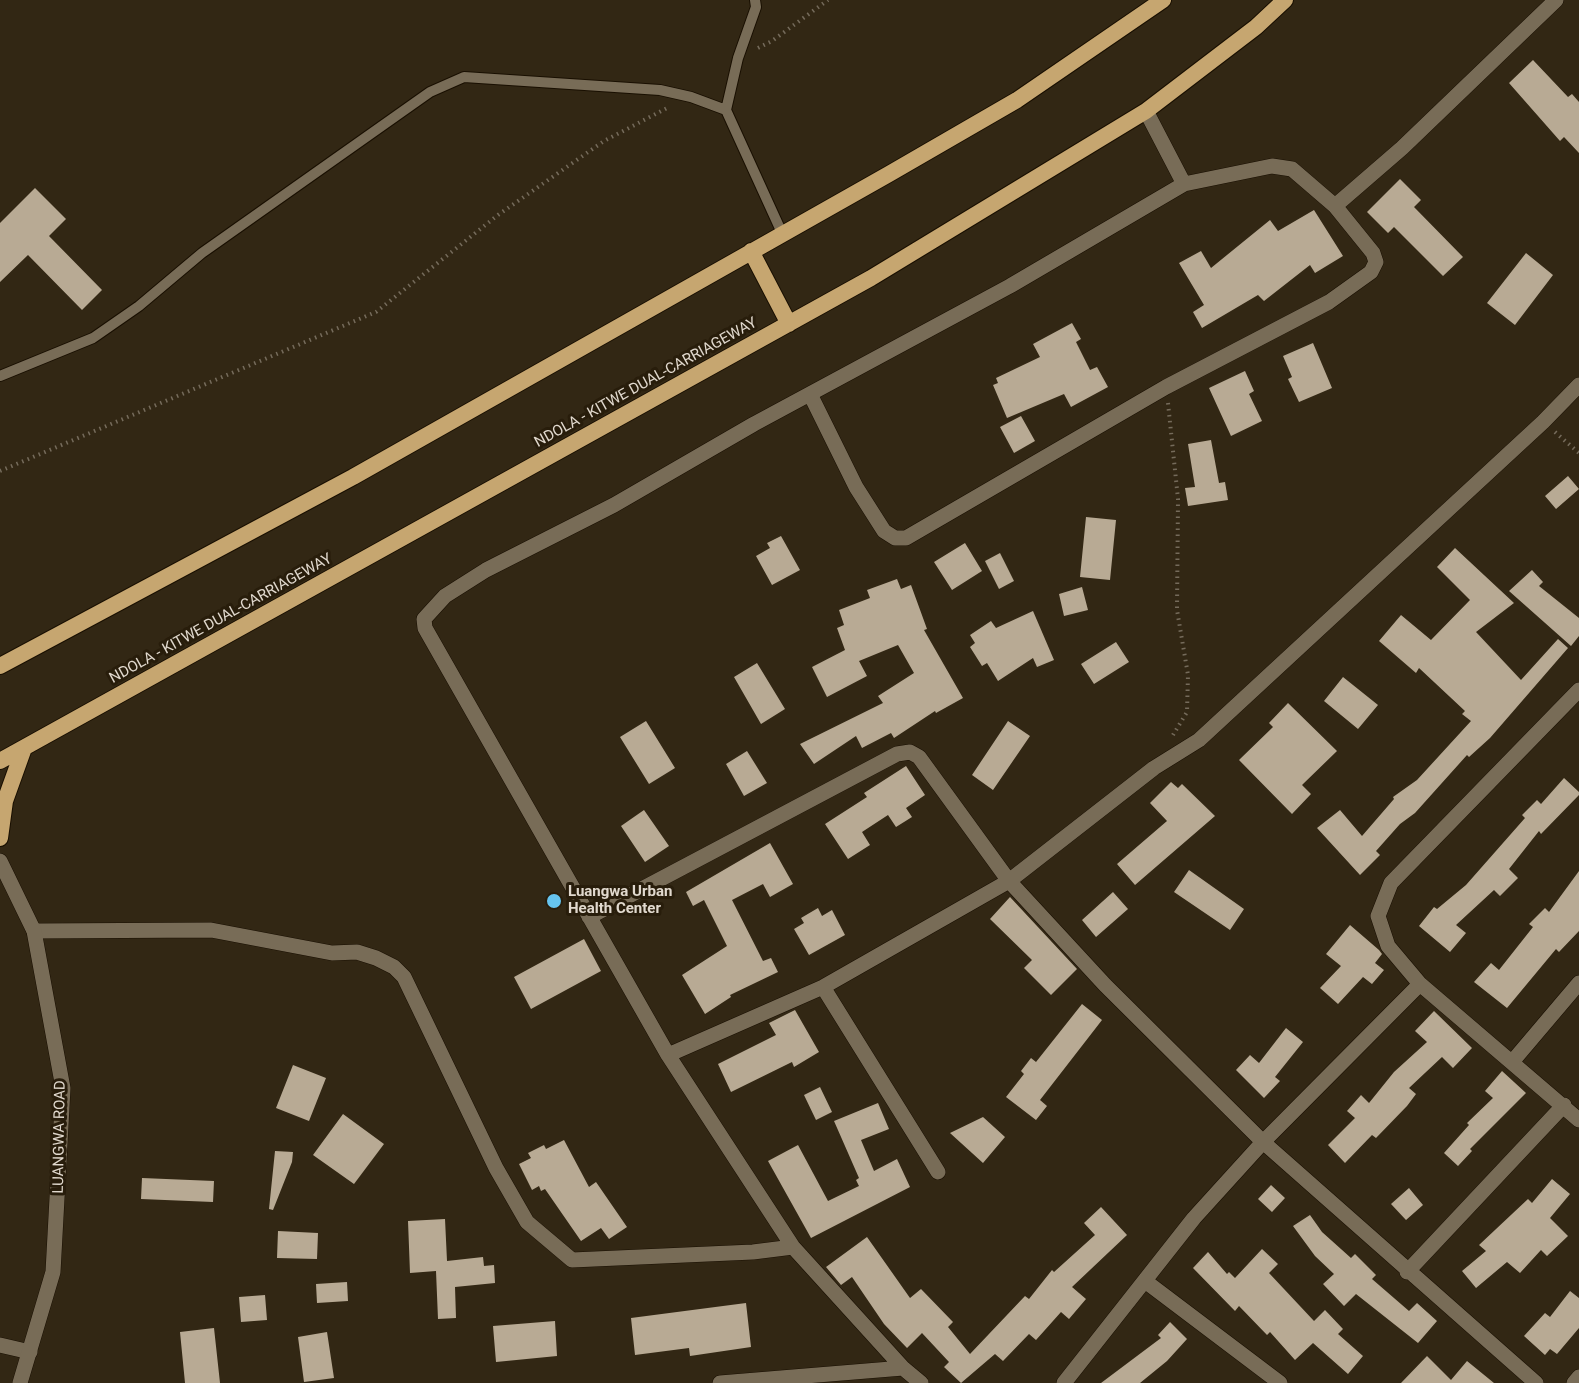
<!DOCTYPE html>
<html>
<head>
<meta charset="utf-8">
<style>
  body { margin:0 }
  canvas { display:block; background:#322714 }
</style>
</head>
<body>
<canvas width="1579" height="1383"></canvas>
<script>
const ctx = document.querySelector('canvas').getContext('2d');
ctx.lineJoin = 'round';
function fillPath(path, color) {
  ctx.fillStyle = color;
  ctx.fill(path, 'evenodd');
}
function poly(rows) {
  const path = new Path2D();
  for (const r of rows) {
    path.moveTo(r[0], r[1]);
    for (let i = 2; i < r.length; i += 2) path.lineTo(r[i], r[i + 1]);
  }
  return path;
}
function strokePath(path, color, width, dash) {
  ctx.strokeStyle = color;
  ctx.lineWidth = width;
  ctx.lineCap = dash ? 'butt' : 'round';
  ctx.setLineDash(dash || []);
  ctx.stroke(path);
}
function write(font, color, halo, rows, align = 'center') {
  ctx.font = font + ' Roboto,sans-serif';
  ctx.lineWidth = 6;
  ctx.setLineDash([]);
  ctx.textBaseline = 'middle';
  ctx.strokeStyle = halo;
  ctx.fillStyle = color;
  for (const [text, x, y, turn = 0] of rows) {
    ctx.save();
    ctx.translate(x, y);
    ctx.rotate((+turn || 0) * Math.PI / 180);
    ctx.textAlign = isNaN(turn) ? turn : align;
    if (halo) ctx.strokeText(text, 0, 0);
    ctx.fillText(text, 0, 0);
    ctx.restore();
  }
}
const building = poly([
  [1533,60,1568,97,1572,94,1579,102,1579,153,1564,137,1560,141,1509,83],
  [1400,179,1421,200,1414,207,1463,257,1443,276,1394,227,1388,233,1367,212],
  [35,188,66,219,49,236,102,290,82,310,28,255,0,282,0,223],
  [1314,210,1343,256,1315,273,1310,265,1264,301,1258,295,1202,328,1193,312,1204,305,1179,263,1201,251,1211,268,1270,220,1278,231],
  [1526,253,1553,275,1515,325,1487,303],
  [1072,323,1081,339,1076,342,1090,370,1097,367,1108,387,1071,407,1064,394,1007,418,993,385,998,383,996,378,1040,357,1033,344],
  [1313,343,1332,388,1299,402,1288,379,1292,377,1283,356],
  [1245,371,1254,391,1249,394,1262,421,1231,436,1209,388],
  [1021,416,1035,441,1014,453,1000,427],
  [1211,440,1219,483,1225,482,1228,500,1188,506,1185,488,1195,487,1188,444],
  [1568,476,1579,489,1556,509,1545,496],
  [1086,517,1116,520,1110,580,1080,577],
  [781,536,800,570,772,585,756,556,770,548,767,543],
  [965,543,982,571,952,590,934,562],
  [1455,548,1514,603,1476,632,1521,680,1558,639,1568,648,1490,738,1469,757,1467,755,1415,813,1400,824,1376,851,1380,855,1360,875,1317,828,1340,810,1362,836,1394,799,1393,797,1417,780,1471,721,1462,714,1465,711,1419,668,1416,673,1379,641,1401,615,1431,640,1470,600,1437,567],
  [1000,553,1014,581,999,589,985,561],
  [1532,570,1543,582,1539,586,1579,618,1579,636,1571,646,1509,591],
  [897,579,901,589,911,585,927,629,924,630,963,698,936,713,935,711,894,738,891,733,862,748,856,736,814,764,800,744,883,703,878,696,914,673,898,645,859,661,867,676,827,697,812,667,845,650,837,628,844,625,839,610,870,598,867,590],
  [1082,587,1088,610,1064,616,1059,594],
  [1033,611,1054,660,1037,667,1033,658,998,681,987,663,982,666,970,647,975,643,970,635,991,621,996,628],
  [1116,642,1129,662,1094,684,1081,664],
  [757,663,785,709,761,724,734,677],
  [1343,677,1378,705,1358,729,1324,701],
  [1288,703,1337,751,1302,785,1311,794,1292,814,1239,760,1273,727,1269,723],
  [646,721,675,768,649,784,620,737],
  [1008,721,1030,736,993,790,972,775],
  [747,751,767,783,744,796,726,764],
  [906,766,925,795,906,808,912,817,896,827,888,815,862,832,870,845,848,859,825,824,867,797,864,793],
  [1564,778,1579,792,1579,795,1541,834,1539,831,1509,869,1518,878,1500,896,1494,890,1456,925,1466,933,1450,952,1419,926,1434,907,1437,909,1466,885,1525,818,1522,815,1537,800,1541,804],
  [1171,782,1178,788,1182,784,1215,816,1135,885,1117,864,1167,821,1150,803],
  [644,810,669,846,645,862,621,826],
  [770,843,793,884,770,897,763,884,732,900,763,961,771,958,778,972,730,995,731,997,705,1014,682,975,727,946,704,900,693,906,686,892],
  [1189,870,1244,909,1230,930,1174,892],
  [1579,871,1579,931,1559,952,1556,949,1507,1008,1474,982,1491,963,1499,970,1533,927,1529,924,1545,908,1549,912],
  [1113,892,1128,909,1096,937,1082,920],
  [1010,897,1077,969,1051,995,1024,968,1032,960,990,919],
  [818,908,822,916,832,910,845,935,809,955,794,929,804,923,801,918],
  [1350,925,1379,950,1382,954,1375,963,1384,970,1372,984,1363,977,1338,1004,1320,988,1341,966,1326,954],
  [584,939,601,971,531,1009,514,977],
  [1082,1004,1102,1020,1040,1100,1047,1106,1036,1120,1006,1097,1024,1074,1021,1071,1031,1058,1036,1062],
  [795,1010,819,1052,794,1067,792,1062,731,1092,718,1064,776,1035,769,1023],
  [1434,1011,1472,1048,1453,1068,1442,1057,1409,1088,1416,1094,1407,1106,1376,1138,1372,1135,1345,1163,1328,1145,1355,1118,1347,1111,1361,1095,1369,1103,1394,1072,1427,1042,1415,1031],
  [1286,1028,1303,1042,1275,1077,1280,1081,1264,1098,1236,1070,1250,1055,1259,1063],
  [293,1065,326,1078,309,1121,276,1108],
  [1502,1071,1526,1093,1470,1149,1472,1151,1458,1166,1444,1153,1469,1125,1467,1123,1493,1098,1485,1091],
  [820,1087,832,1112,816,1120,804,1095],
  [878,1103,889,1129,861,1140,874,1171,897,1159,910,1187,811,1238,768,1161,798,1145,828,1201,859,1186,856,1180,859,1178,834,1121],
  [343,1114,384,1144,354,1184,313,1155],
  [983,1117,1005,1137,983,1163,950,1133],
  [564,1140,589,1187,596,1182,627,1227,609,1239,601,1228,581,1241,545,1189,541,1191,539,1186,532,1190,519,1164,531,1158,528,1153,544,1145,546,1149],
  [275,1151,293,1152,292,1162,273,1210,269,1209],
  [142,1178,214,1181,213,1202,141,1199],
  [1552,1179,1570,1194,1550,1218,1568,1236,1547,1256,1541,1250,1520,1273,1507,1262,1476,1288,1462,1271,1486,1251,1479,1245,1528,1199,1532,1203],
  [1271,1185,1285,1198,1272,1212,1258,1199],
  [1409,1188,1423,1205,1406,1220,1391,1204],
  [1101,1207,1127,1235,1072,1287,1086,1299,1069,1319,1061,1312,1036,1340,1029,1334,1003,1361,995,1354,961,1383,944,1367,949,1362,922,1333,907,1348,884,1324,852,1277,841,1285,826,1267,867,1237,910,1298,921,1289,953,1322,948,1327,970,1354,1025,1296,1029,1299,1052,1270,1054,1272,1095,1235,1084,1223],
  [1310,1215,1322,1232,1351,1258,1355,1254,1376,1275,1372,1279,1409,1311,1417,1303,1437,1321,1418,1343,1356,1294,1344,1306,1323,1284,1334,1274,1315,1256,1293,1226],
  [445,1219,447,1261,483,1257,484,1266,494,1265,495,1283,455,1287,456,1318,438,1319,436,1271,410,1273,408,1221],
  [278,1231,318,1233,317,1259,277,1258],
  [1262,1249,1278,1264,1269,1273,1314,1321,1325,1310,1343,1329,1338,1334,1363,1356,1348,1374,1313,1343,1295,1360,1270,1332,1267,1335,1239,1306,1235,1311,1193,1268,1208,1252,1227,1274,1229,1272,1235,1278],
  [347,1282,348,1301,317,1303,316,1284],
  [1570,1291,1579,1298,1579,1328,1557,1354,1550,1349,1545,1355,1524,1336,1545,1313,1550,1317],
  [265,1295,267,1320,241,1322,239,1297],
  [746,1303,751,1347,690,1356,689,1348,635,1355,631,1318],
  [555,1321,557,1356,496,1362,493,1326],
  [1170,1322,1187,1339,1167,1361,1140,1383,1101,1383,1161,1338,1158,1335],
  [214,1328,220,1383,185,1383,180,1332],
  [327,1332,334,1378,304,1382,298,1337],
  [1427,1356,1451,1380,1467,1361,1494,1383,1401,1383]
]);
const path = poly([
  [758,48,772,41,828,0],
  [1168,403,1178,499,1177,610,1188,675,1187,712,1173,735],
  [1555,432,1579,453],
  [0,471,376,312,498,215,604,141,669,107]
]);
const service = poly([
  [755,0,756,7,738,58,726,110,782,233],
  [0,376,93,338,139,306,202,253,430,92,464,77,660,90,691,97,726,110]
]);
const minor = poly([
  [1335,206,1402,148,1556,0],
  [810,394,856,487,884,531,895,538,906,538,1166,387,1329,302,1371,272,1376,262,1373,253,1335,206,1292,169,1272,166,1184,184],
  [1579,690,1391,883,1378,916,1388,946,1420,984,1579,1120],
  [589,917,897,754,910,752,919,757,1009,881,1154,768,1199,740,1543,422,1579,385],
  [34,931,211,930,332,953,357,952,376,958,394,967,404,977,496,1168,527,1222,572,1260,753,1252,793,1247],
  [823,987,938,1172],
  [668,1055,823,987,1009,881,1105,985,1263,1142,1536,1383],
  [1512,1062,1579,983],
  [1407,1272,1564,1105],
  [1145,1281,1280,1383],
  [0,1345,30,1352],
  [720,1383,903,1368],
  [921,1383,903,1368,793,1247,668,1055,425,628,424,619,445,596,486,570,614,505,754,424,1010,286,1184,184,1146,111],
  [1064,1383,1194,1218,1263,1142,1420,984],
  [1574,1383,1579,1377]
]);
const tertiary = poly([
  [0,861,34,931,63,1088,53,1272,20,1383]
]);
const trunk = poly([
  [751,251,789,324],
  [0,666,353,477,889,174,1017,100,1163,0],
  [0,761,871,278,1146,111,1256,27,1285,0],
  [0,838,5,801,24,748]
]);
const markers = [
  [554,901,8,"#66c4ef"]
];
const streetNames = [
  ["NDOLA - KITWE DUAL-CARRIAGEWAY",646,383,-29],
  ["NDOLA - KITWE DUAL-CARRIAGEWAY",221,619,-29],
  ["LUANGWA ROAD",60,1137,-89]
];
const poiNames = [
  ["Luangwa Urban",568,892],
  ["Health Center",568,909]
];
fillPath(building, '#b8aa94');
strokePath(service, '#190f01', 12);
strokePath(minor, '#190f01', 16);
strokePath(tertiary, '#190f01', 16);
strokePath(trunk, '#190f01', 18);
strokePath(path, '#756b5b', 4, [1.5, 4.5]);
strokePath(service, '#786c57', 10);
strokePath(minor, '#786c57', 15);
strokePath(tertiary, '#786c57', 15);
strokePath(trunk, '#c6a670', 16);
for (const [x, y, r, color] of markers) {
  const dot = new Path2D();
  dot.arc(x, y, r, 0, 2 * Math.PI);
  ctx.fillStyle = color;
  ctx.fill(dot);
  strokePath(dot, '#281d0b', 2);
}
write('15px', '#e1d9ce', '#281d0b', streetNames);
write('bold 15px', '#e1d9ce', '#281d0b', poiNames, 'left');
</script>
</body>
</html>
